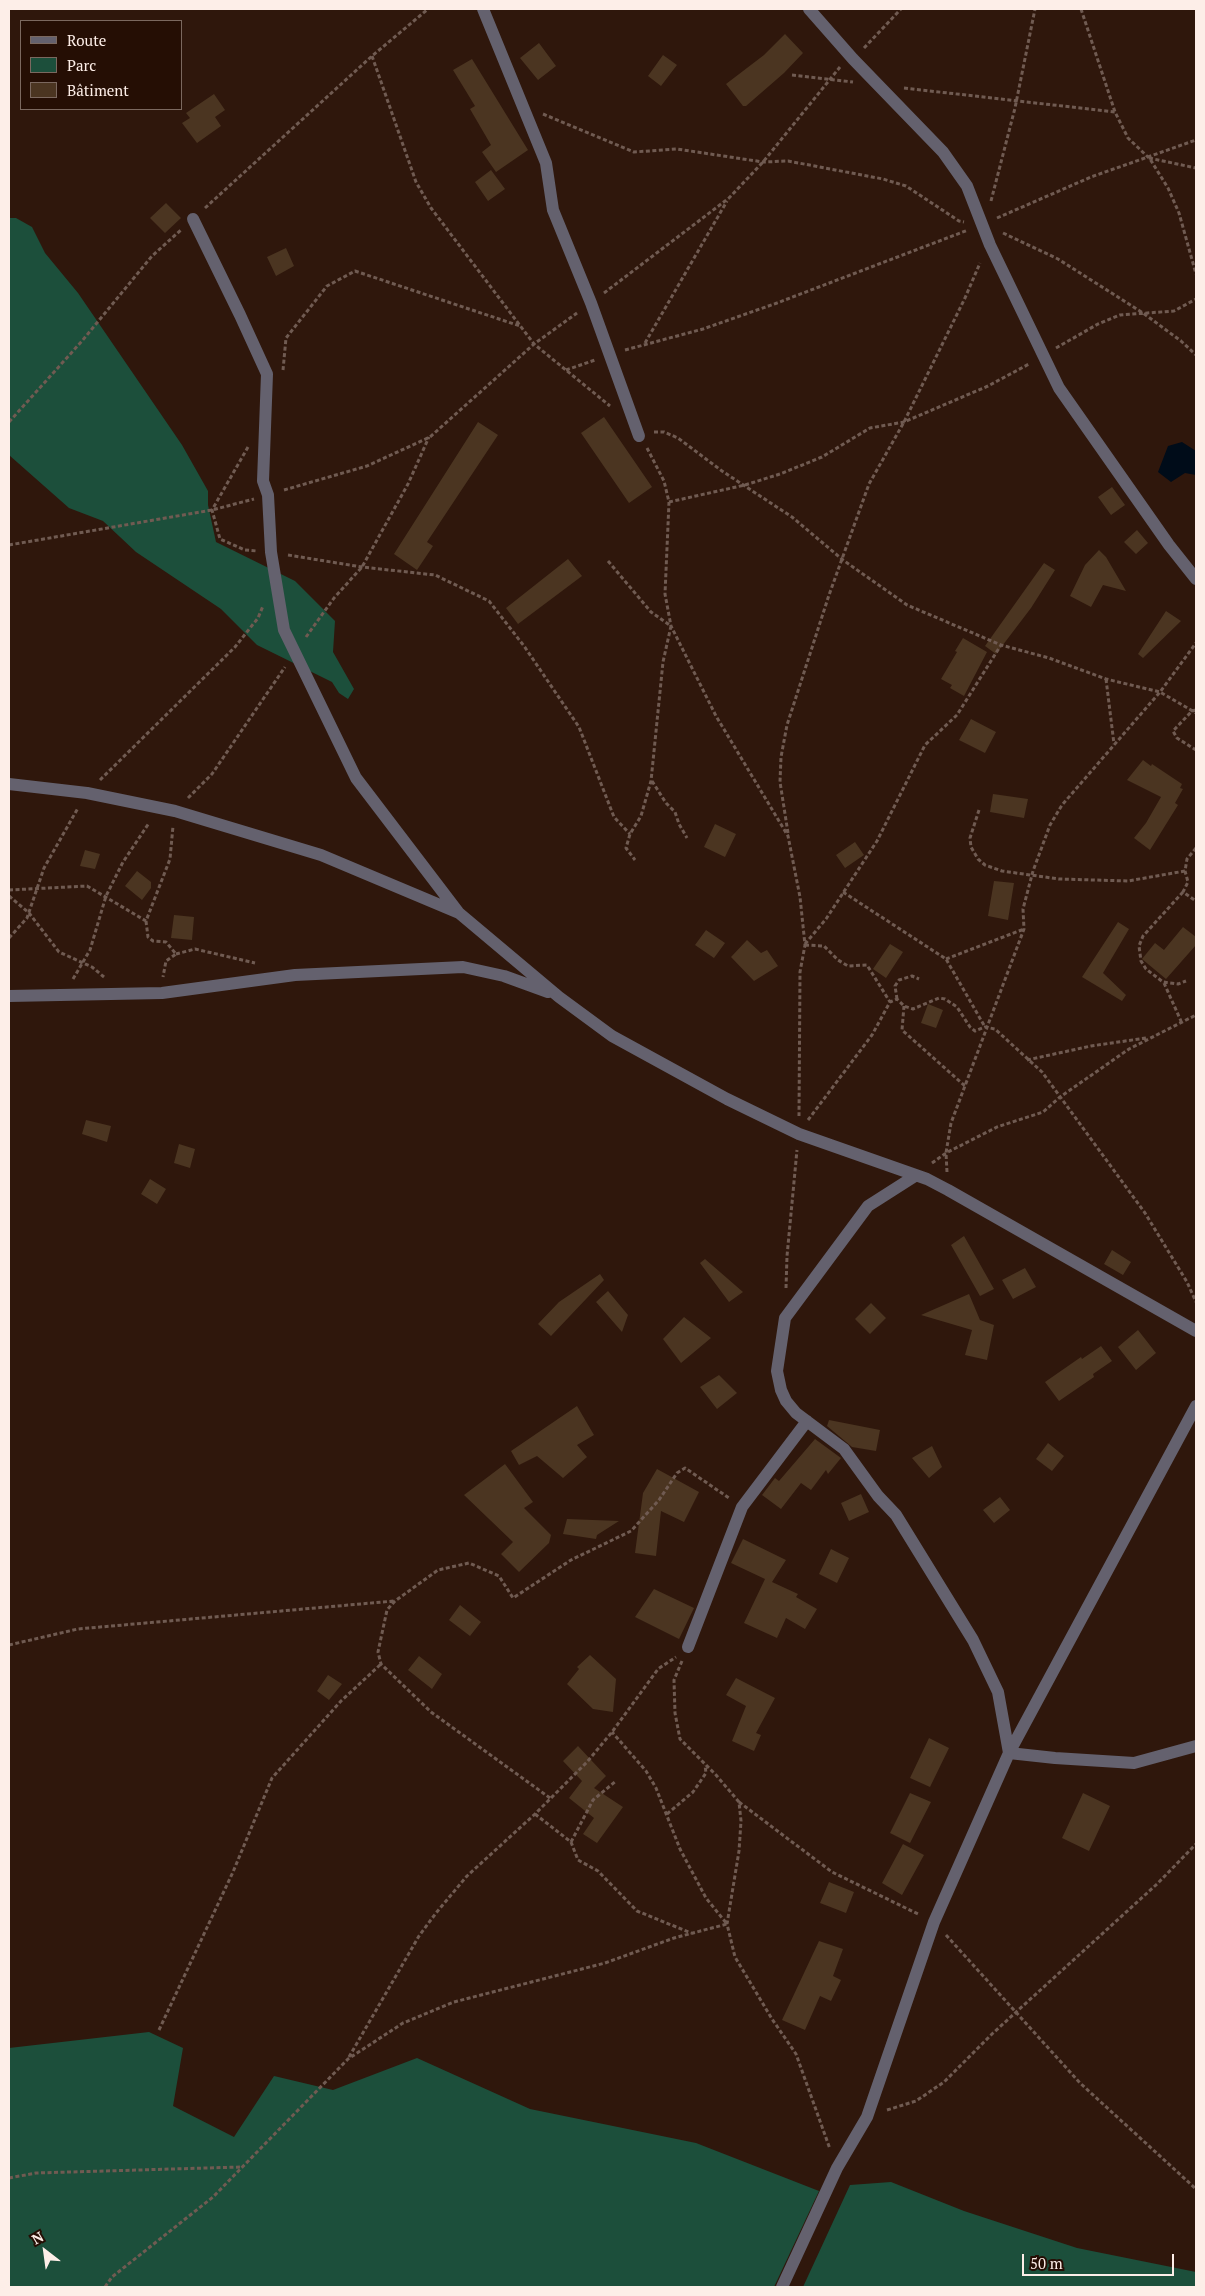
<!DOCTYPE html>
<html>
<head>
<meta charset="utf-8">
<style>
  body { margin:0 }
  #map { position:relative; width:1205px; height:2296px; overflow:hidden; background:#2f170c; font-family:"PT Serif",serif }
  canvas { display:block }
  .frame { position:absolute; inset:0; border:10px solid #fdeee8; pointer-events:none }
  .legend { position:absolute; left:20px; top:20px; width:162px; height:90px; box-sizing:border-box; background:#250e04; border:1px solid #7b685f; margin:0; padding:6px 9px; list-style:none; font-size:15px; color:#fdeee8 }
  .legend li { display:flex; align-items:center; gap:10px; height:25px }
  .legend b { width:25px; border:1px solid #7b685f }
  .north { position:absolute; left:20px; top:2226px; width:50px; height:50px; -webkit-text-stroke:4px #250e04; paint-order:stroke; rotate:330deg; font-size:14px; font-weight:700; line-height:20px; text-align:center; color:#fdeee8 }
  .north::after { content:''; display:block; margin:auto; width:18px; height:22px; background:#fdeee8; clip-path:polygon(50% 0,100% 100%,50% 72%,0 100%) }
  .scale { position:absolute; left:1022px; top:2254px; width:152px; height:22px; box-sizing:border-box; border:2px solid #fdeee8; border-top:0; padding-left:6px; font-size:15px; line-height:18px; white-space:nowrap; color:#fdeee8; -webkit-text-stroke:4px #250e04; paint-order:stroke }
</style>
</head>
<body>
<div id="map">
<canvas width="1205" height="2296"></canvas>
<div class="frame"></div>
<ul class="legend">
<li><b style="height:6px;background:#64616e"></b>Route</li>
<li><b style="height:14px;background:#1c4f3b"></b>Parc</li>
<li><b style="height:14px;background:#4b3521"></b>Bâtiment</li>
</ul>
<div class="north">N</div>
<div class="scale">50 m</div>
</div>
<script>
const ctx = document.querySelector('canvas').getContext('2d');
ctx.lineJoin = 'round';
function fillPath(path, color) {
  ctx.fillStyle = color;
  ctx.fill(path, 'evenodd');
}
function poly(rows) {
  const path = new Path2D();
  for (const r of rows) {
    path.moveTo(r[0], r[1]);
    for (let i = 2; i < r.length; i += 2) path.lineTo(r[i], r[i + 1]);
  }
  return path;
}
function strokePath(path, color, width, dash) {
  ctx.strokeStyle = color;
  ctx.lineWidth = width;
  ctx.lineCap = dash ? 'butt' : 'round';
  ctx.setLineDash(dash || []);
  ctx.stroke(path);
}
const green = poly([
  [9,218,16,218,32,227,45,253,78,293,182,445,208,491,208,505,216,542,295,581,335,621,333,652,354,689,348,699,339,693,332,682,257,645,221,609,136,552,103,521,69,508,9,455],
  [149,2032,183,2048,173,2106,234,2137,274,2076,333,2090,417,2058,530,2109,696,2143,819,2191,774,2287,9,2287,9,2048],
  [891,2182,964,2211,1077,2248,1196,2272,1196,2287,803,2287,850,2185]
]);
const water = poly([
  [1182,442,1196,451,1196,475,1185,473,1171,482,1158,472,1168,446]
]);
const building = poly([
  [785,34,803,53,784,73,746,106,743,106,726,84,764,55],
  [539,43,556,66,538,80,520,58],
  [663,55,677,65,661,86,648,76],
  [472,59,528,150,496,172,482,152,491,145,470,109,475,106,453,70],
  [214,94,225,110,215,117,221,126,197,143,182,123,190,118,186,113],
  [491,170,505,189,488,201,475,182],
  [166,203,181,218,165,233,150,218],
  [286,248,294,266,276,276,267,257],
  [604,417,652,487,629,503,581,433],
  [478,422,498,435,427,542,433,546,417,570,394,554],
  [1112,487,1125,505,1111,515,1098,497],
  [1137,530,1148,543,1136,554,1124,542],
  [1099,550,1106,557,1126,591,1103,585,1091,607,1070,596,1085,565],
  [568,559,582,576,518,624,506,608],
  [1044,563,1055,570,1031,608,996,654,985,646],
  [1166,611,1181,621,1143,658,1138,654],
  [963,638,987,652,964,696,950,688,952,685,941,679,957,652,955,651],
  [971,719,996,732,985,753,959,740],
  [1143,760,1151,766,1152,764,1182,784,1180,788,1183,789,1175,803,1178,805,1150,850,1134,838,1146,823,1161,797,1127,780],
  [993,794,1028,799,1024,818,990,812],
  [715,824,736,834,725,857,704,847],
  [855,842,864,855,845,868,836,855],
  [85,850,100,854,95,869,80,866],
  [137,871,151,882,151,888,142,900,125,886],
  [994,881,1014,883,1008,920,988,916],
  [174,915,194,917,192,940,171,938],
  [1118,922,1129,929,1103,973,1126,995,1122,1001,1082,977],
  [1183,927,1196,937,1196,945,1166,979,1142,959,1155,943,1164,950],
  [706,930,725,943,714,958,695,945],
  [747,940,761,953,767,950,778,966,754,981,731,957],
  [890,944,903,952,886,978,873,969],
  [928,1004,943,1010,936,1028,921,1023],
  [86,1120,111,1126,107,1142,82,1134],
  [179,1144,195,1149,190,1168,174,1163],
  [150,1179,166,1189,157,1204,141,1194],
  [964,1236,994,1289,980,1296,951,1245],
  [1112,1250,1131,1262,1123,1275,1104,1264],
  [705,1259,743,1292,729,1302,700,1263],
  [1025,1268,1036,1287,1013,1299,1002,1280],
  [600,1274,604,1280,551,1336,538,1324,559,1302],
  [608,1291,628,1315,622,1332,596,1302],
  [969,1294,980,1320,994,1325,987,1360,965,1355,972,1330,921,1315],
  [871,1303,886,1318,870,1334,855,1319],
  [684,1317,711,1338,681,1363,663,1339],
  [1138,1330,1156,1353,1136,1370,1118,1347],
  [1101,1346,1112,1361,1093,1374,1094,1377,1059,1401,1045,1382,1081,1357,1082,1359],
  [719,1375,737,1393,717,1409,700,1387],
  [577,1406,594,1435,577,1445,587,1457,563,1478,537,1456,519,1465,511,1451],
  [829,1420,880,1430,876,1451,852,1447,827,1426],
  [815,1439,841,1458,828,1474,826,1470,811,1490,801,1483,781,1509,762,1495,775,1478,779,1481],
  [1048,1443,1064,1456,1052,1471,1036,1459],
  [932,1446,942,1467,929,1478,912,1458],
  [505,1464,533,1502,524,1508,551,1535,549,1543,519,1572,501,1554,513,1542,464,1495],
  [657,1469,699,1492,684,1522,661,1511,656,1556,635,1553,643,1493],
  [861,1494,869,1512,849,1521,841,1503],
  [1000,1497,1010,1510,994,1523,983,1510],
  [567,1519,619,1521,597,1535,596,1539,563,1534],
  [743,1539,786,1560,772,1582,798,1594,796,1597,817,1609,805,1629,786,1618,777,1638,744,1623,765,1579,731,1563],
  [831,1549,849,1558,837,1583,819,1574],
  [654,1589,694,1608,679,1639,635,1617],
  [460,1605,481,1622,470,1636,449,1620],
  [590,1655,616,1679,613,1712,593,1709,567,1684,579,1669,577,1667],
  [419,1656,442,1674,432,1689,408,1670],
  [328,1675,342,1684,329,1700,317,1691],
  [736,1678,775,1698,756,1733,761,1735,754,1751,732,1741,746,1706,726,1695],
  [929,1738,949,1748,930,1787,910,1778],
  [578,1746,606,1776,594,1788,623,1807,597,1843,583,1834,594,1818,569,1798,582,1781,563,1761],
  [910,1793,931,1802,910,1843,890,1833],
  [1083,1793,1110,1806,1089,1851,1062,1838],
  [903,1844,924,1855,902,1895,882,1883],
  [829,1882,854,1892,846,1913,820,1903],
  [819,1941,843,1949,833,1976,841,1980,831,2001,820,1996,805,2030,782,2020]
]);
const path = poly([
  [1081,9,1115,112,1128,138,1150,159,1168,188,1179,213,1196,274],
  [864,48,901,9],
  [372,56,416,182,431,208,534,344,610,406],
  [792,75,853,82],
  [904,88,1115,112],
  [543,114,634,152,677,149,763,162,788,161,883,179,906,186,959,221,964,222],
  [1149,158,1196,168],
  [991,201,1015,108,1035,9],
  [205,208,372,56,428,9],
  [997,218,1091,177,1196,140],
  [1003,233,1058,259,1143,313,1181,341,1196,355],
  [604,293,729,198,763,162,840,67],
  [645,343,727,201],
  [1056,348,1098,324,1120,315,1174,311,1196,299],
  [625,350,703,329,777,303,968,230],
  [283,370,286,338,327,286,355,271,520,326],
  [566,370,595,360],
  [9,422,82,341,152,256,182,229],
  [654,432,664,432,678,438,722,471,792,517,843,560,907,605,1001,645,1049,658,1106,679,1160,692,1196,713],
  [248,447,212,510,220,539,245,550,257,551],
  [647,448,664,481,669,502,665,594,671,626,716,716,788,836,800,897,805,945,800,972,799,1116],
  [284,490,367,466,430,437,534,344,577,313],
  [669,502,745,485,780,474,822,457,870,428,904,422,988,386,1029,364],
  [9,545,212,510,254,499],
  [288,555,362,567,435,575,489,601,524,646,579,727,614,817,630,834],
  [608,561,651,612,671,626,663,662,651,781,641,816,630,834,626,848,635,860],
  [306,637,334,598,362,567,408,484,429,437],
  [1106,679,1114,744],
  [1196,710,1192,711,1173,731,1177,738,1196,750],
  [100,780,235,647,258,618,263,606],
  [652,781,666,803,675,812,679,824,687,838],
  [188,798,212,774,285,667],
  [979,810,970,838,971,847,978,859,985,865,1002,871,1059,879,1128,881,1185,871],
  [788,833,780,782,781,757,787,725,829,595,869,484,904,422,965,298,980,263],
  [1196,848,1187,859,1185,871,1188,882,1183,892,1196,901],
  [9,890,87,886,146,921,170,859,173,826],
  [843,892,946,959,985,1027],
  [1183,892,1143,936,1139,946,1141,961,1146,969,1163,982,1178,984,1186,981],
  [9,896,29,913,59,952,92,967,104,977],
  [146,921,148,937,153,941,166,942,176,954,166,961,163,977],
  [9,938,27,918,44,868,78,808],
  [805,944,826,919,877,841,925,745,957,715,1001,645],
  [805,945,824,946,838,960,848,966,867,965,890,1002],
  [176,954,195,949,255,963],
  [946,959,1024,929],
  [73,979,90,950,106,896,123,862,149,823],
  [1164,983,1181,1021],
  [897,999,895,986,899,980,912,976,919,979],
  [904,1006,902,1030,965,1086],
  [1027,1060,1091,1046,1146,1038],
  [808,1120,872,1035,890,1002,897,999,904,1006,913,1009,939,998,945,999,957,1007,970,1027,975,1031,985,1027,995,1029,1042,1072,1145,1213,1187,1282,1196,1302],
  [932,1163,946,1153,997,1127,1043,1112,1060,1097,1129,1049,1196,1015],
  [947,1172,946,1153,951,1123,1024,929,1023,909,1033,871,1050,825,1062,805,1160,692,1196,643],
  [786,1288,787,1256,797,1150],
  [9,1645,78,1629,394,1601],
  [682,1661,674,1680,675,1713,680,1739,716,1775,739,1802,741,1821,739,1851,727,1924,735,1957,772,2019,796,2054,830,2149],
  [550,1798,431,1712,381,1664,378,1652,387,1610,395,1601,438,1570,469,1563,499,1576,513,1598,571,1560,631,1531,659,1500,677,1473,685,1468,729,1498],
  [739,1802,832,1872,920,1915],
  [535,1814,571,1842,578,1860,598,1871,637,1911,691,1933],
  [667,1814,693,1792,706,1773,705,1765],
  [571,1842,593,1800,616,1781],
  [946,1935,1080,2083,1196,2189],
  [159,2030,233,1872,272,1778,341,1701,381,1664],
  [349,2057,419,1936,436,1913,467,1876,535,1814,587,1762,612,1732,658,1669,676,1657],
  [887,2110,916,2101,944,2082,992,2034,1157,1884,1196,1844],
  [9,2178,36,2173,241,2167],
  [105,2287,112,2277,213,2197,348,2059,403,2023,454,2002,605,1963,674,1938,727,1924,706,1898,680,1849,656,1788,646,1771,612,1732]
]);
const minor = poly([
  [483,9,546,163,553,210,591,303,639,436],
  [809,9,853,59,943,152,967,186,990,245,1059,388,1169,545,1196,579],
  [193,219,240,315,267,374,263,481,268,495,271,552,284,630,356,778,458,912],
  [9,784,87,793,175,811,321,855,459,913,559,997,612,1036,727,1099,799,1134,927,1179,948,1190,1196,1331],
  [9,996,162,993,295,975,463,967,504,976,548,992],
  [915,1176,868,1206,785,1318,777,1371,781,1390,786,1401,796,1413,844,1449,878,1496,896,1515,973,1640,998,1692,1009,1753,1055,1758,1134,1763,1196,1746],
  [688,1647,742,1507,807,1421],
  [782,2287,837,2168,867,2117,934,1922,1009,1753,1196,1406]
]);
fillPath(green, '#1c4f3b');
fillPath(water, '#000c19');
fillPath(building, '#4b3521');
strokePath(path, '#705b52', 3, [4, 2.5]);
strokePath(minor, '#64616e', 12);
</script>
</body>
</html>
